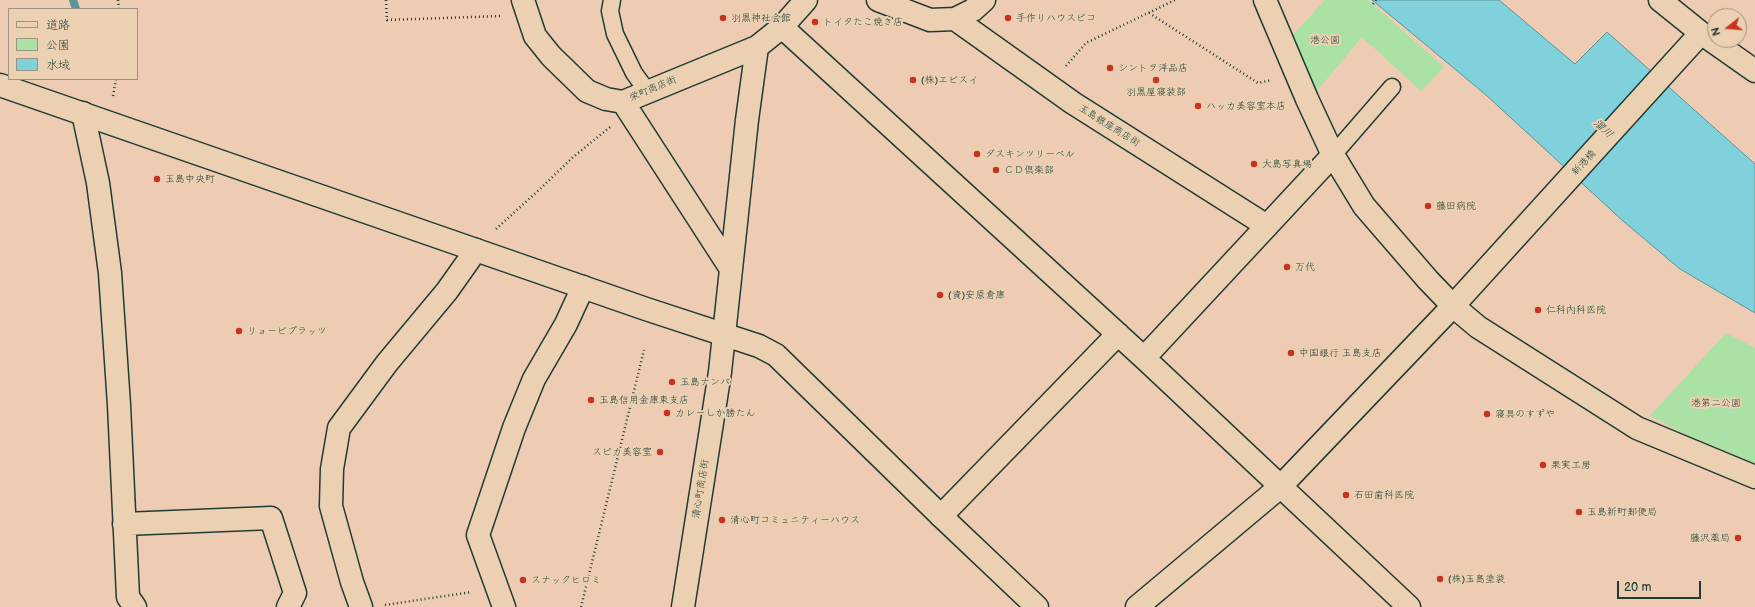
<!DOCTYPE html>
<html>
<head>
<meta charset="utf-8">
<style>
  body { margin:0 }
  #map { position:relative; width:1755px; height:607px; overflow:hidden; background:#edccb3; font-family:"Balsamiq Sans","Klee One",sans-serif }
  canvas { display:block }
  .legend { position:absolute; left:8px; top:8px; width:130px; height:72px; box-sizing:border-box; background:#ebd0b2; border:1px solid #999580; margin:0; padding:5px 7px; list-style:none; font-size:12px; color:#1f3d34 }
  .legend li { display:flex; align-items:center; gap:8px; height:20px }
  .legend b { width:20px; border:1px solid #999580 }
  .north { position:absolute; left:1707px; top:8px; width:40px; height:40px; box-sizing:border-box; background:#ebd0b2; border:1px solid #999580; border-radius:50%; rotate:253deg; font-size:11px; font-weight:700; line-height:16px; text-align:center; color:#1f3d34 }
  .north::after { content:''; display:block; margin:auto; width:14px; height:18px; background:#c8321e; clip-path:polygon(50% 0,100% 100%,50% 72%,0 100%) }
  .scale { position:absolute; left:1617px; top:581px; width:84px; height:18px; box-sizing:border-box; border:2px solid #1f3d34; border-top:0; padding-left:5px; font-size:12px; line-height:14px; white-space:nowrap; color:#1f3d34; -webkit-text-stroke:3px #ebd0b2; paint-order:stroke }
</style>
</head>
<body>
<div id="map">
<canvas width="1755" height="607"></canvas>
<ul class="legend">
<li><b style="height:5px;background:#ebd0b2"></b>道路</li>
<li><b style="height:11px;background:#aae1a4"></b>公園</li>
<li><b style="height:11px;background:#80d1db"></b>水域</li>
</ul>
<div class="north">N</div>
<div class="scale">20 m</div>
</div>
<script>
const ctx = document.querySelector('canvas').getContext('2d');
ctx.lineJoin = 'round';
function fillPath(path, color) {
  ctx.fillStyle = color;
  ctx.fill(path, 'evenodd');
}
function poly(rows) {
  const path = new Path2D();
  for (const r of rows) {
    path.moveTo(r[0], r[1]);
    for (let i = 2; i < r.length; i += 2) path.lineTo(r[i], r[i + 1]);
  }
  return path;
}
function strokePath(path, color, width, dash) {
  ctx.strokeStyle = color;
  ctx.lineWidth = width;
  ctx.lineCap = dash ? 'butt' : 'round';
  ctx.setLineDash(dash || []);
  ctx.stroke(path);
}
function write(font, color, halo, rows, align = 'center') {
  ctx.font = font + ' "Balsamiq Sans","Klee One",sans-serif';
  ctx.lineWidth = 4;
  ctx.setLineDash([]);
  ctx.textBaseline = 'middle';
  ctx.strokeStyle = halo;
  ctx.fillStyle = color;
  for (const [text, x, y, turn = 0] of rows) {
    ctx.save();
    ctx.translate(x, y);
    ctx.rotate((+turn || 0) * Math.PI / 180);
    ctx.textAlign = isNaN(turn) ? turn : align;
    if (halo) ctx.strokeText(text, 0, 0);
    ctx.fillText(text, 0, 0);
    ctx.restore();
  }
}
const green = poly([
  [1325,0,1368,0,1444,67,1421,91,1362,37,1316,92,1292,36],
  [1726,333,1755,348,1755,463,1685,434,1650,416]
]);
const water = poly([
  [1372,0,1499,0,1575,64,1607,32,1755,164,1755,313,1680,269,1623,221,1486,95,1372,0]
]);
const stream = poly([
  [73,0,76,9]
]);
const path = poly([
  [118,0,119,9],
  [386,0,387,20,501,16],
  [1373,4,1376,0],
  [1149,13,1258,83,1272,80],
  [1066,66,1086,43,1175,0],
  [113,96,116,79],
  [496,229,540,189,572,158,610,127],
  [385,605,472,592],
  [581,607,644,350]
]);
const lane = poly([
  [612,0,610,11,615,34,634,73,647,91],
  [1333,155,1392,87]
]);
const street = poly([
  [523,0,535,36,551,56,587,91,606,99,623,102,757,47,782,27,806,0],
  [878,0,930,20,955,19,1073,103,1267,226],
  [1265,0,1307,99,1333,155,1364,206,1428,280,1453,306,1478,327,1637,428,1755,477],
  [955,19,973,10,984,0],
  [782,27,1144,358,1409,607],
  [623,102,731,269],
  [83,113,98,183,110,273,119,405,128,597,135,607],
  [1144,358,1333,155],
  [941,516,1118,334],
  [124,524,271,518,295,593,288,607],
  [361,607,352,582,331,506,332,469,339,428,387,363,447,291,476,250],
  [504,607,478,535,514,428,534,379,566,324,583,287],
  [683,607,720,372,747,120,757,47]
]);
const secondary = poly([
  [1660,0,1701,33,1755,71],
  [0,85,646,309,759,346,776,355,941,516,1037,607],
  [1137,607,1280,487,1453,306,1701,33]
]);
const markers = [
  [723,18,4,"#c8321e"],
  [1008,18,4,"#c8321e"],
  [815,22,4,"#c8321e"],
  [1110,68,4,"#c8321e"],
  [913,80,4,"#c8321e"],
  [1156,80,4,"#c8321e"],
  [1198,106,4,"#c8321e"],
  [977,154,4,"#c8321e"],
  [1254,164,4,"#c8321e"],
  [996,170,4,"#c8321e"],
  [157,179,4,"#c8321e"],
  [1428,206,4,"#c8321e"],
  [1287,267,4,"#c8321e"],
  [940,295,4,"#c8321e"],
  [1538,310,4,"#c8321e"],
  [239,331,4,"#c8321e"],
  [1291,353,4,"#c8321e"],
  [672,382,4,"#c8321e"],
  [591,400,4,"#c8321e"],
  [667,413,4,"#c8321e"],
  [1487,414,4,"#c8321e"],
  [660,452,4,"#c8321e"],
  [1543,465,4,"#c8321e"],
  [1346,495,4,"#c8321e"],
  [1579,512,4,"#c8321e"],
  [722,520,4,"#c8321e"],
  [1738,538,4,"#c8321e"],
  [1440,579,4,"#c8321e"],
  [523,580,4,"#c8321e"]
];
const poiNames = [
  ["羽黒神社会館",731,18],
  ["手作りハウスピコ",1016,18],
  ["トイタたこ焼き店",823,22],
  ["シントヲ洋品店",1118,68],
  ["(株)エビスイ",921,80],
  ["羽黒屋寝装部",1156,92,"center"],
  ["ハッカ美容室本店",1206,106],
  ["ダスキンツリーベル",985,154],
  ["大島写真場",1262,164],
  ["ＣＤ倶楽部",1004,170],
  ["玉島中央町",165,179],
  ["藤田病院",1436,206],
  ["万代",1295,267],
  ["(資)安原倉庫",948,295],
  ["仁科内科医院",1546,310],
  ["リョービプラッツ",247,331],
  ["中国銀行 玉島支店",1299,353],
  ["玉島ナンバ",680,382],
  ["玉島信用金庫東支店",599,400],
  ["カレーしか勝たん",675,413],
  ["寝具のすずや",1495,414],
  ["スピカ美容室",652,452,"right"],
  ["果実工房",1551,465],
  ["石田歯科医院",1354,495],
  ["玉島新町郵便局",1587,512],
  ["清心町コミュニティーハウス",730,520],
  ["藤沢薬局",1730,538,"right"],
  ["(株)玉島塗装",1448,579],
  ["スナックヒロミ",531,580]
];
const parkNames = [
  ["港公園",1325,40],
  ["港第二公園",1716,403]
];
const streetNames = [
  ["栄町商店街",653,89,-23],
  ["玉島銀座商店街",1109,126,32],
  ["新港橋",1584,163,-48],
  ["清心町商店街",701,489,-81]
];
const waterNames = [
  ["溜川",1603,129,43]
];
fillPath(green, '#aae1a4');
fillPath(water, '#80d1db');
strokePath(water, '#599698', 1);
strokePath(stream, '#599698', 8);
strokePath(lane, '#1f3d34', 19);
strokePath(street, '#1f3d34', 25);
strokePath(secondary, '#1f3d34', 25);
strokePath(path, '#1f3d34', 2.5, [1, 3]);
strokePath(lane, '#ebd0b2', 16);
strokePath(street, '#ebd0b2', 22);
strokePath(secondary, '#ebd0b2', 22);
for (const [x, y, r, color] of markers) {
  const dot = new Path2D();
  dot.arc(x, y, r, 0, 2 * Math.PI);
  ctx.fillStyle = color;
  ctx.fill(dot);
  strokePath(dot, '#ebd0b2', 1.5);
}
write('10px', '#1f3d34', '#ebd0b2', poiNames, 'left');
write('10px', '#26453a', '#ebd0b2', parkNames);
write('10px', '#1f3d34', '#ebd0b2', streetNames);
write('italic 11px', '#24443c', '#ebd0b2', waterNames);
</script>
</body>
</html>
